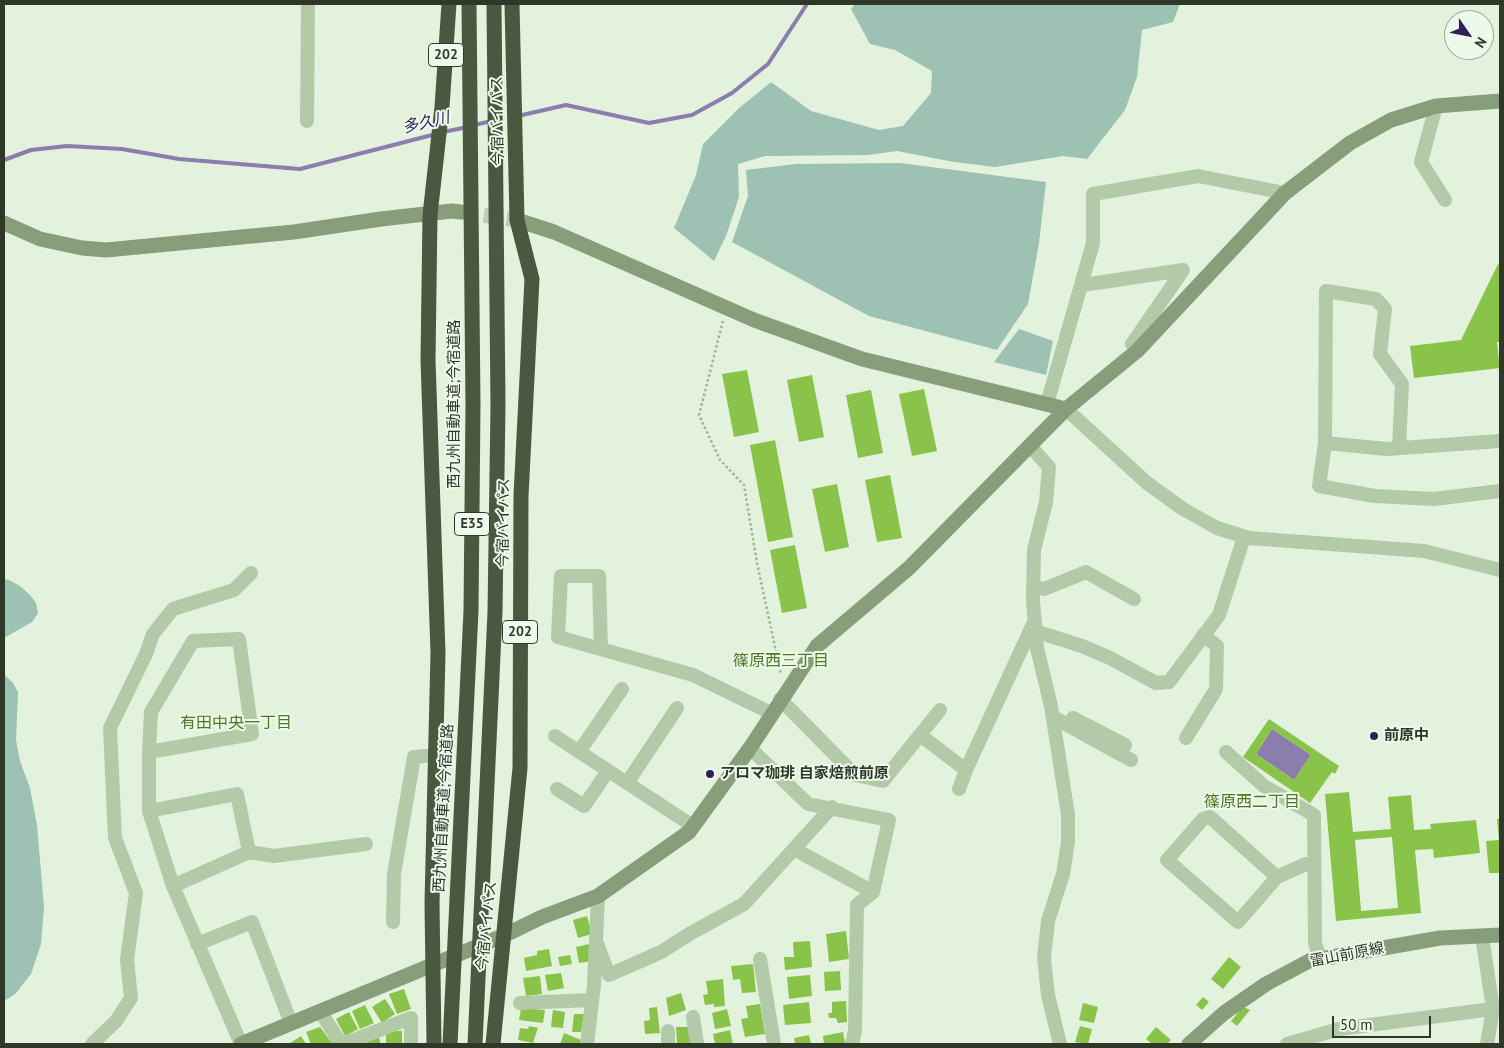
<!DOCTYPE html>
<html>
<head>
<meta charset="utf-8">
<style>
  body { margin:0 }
  #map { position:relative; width:1504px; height:1048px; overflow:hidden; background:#e2f2dd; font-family:"PT Sans",sans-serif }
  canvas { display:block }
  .frame { position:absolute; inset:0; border:5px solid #2f3729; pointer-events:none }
  .north { position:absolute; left:1444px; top:10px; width:50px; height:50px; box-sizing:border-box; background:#edf9ea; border:1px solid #a1ab9d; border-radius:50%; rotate:123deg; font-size:14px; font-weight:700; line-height:20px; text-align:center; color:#2f3729 }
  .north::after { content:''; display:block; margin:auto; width:18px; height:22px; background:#301f58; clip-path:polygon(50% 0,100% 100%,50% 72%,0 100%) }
  .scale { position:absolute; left:1332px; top:1016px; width:99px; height:22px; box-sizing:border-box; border:2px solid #2f3729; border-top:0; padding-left:6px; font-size:15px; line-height:18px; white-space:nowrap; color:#2f3729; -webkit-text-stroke:4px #edf9ea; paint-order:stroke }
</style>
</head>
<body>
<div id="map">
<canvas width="1504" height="1048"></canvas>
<div class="frame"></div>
<div class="north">N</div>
<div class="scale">50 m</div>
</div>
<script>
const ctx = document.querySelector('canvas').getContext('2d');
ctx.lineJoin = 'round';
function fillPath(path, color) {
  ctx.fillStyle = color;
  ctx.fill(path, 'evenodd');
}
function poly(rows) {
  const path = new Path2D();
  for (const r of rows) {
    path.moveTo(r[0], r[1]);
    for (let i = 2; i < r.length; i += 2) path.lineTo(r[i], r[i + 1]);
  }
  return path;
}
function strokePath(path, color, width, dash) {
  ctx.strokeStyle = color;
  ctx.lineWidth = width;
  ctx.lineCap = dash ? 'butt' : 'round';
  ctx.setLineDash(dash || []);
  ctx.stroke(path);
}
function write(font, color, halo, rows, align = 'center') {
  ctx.font = font + ' "PT Sans","Noto Sans JP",sans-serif';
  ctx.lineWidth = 4;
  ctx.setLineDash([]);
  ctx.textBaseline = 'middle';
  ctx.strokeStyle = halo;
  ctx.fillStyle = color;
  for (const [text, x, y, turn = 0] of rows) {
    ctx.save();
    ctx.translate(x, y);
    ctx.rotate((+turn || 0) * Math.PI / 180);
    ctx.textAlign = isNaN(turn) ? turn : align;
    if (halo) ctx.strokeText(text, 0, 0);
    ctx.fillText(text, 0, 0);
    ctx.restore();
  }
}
const green = poly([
  [855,4,1180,4,1173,22,1142,30,1137,77,1125,110,1087,159,1063,156,995,167,954,162,897,151,868,155,765,156,738,164,739,197,726,236,714,261,674,228,696,175,703,144,738,109,771,82,811,111,879,130,903,126,931,93,932,71,895,50,870,44,851,9],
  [900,163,1046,182,1039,243,1028,304,997,350,869,316,732,242,748,196,746,170,796,164],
  [1019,329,1053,341,1046,375,994,362],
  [4,579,9,580,20,586,30,595,36,603,38,613,32,622,4,638],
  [4,674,13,683,18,692,16,740,20,761,30,788,37,825,44,907,41,944,31,974,15,994,4,1001]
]);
const water = poly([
  [1272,729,1311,755,1294,780,1256,754]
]);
const stream = poly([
  [518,116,566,105,649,123,692,115,732,93,768,64,807,4],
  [474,125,492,121],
  [443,132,468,127],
  [4,160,31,150,67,146,122,149,179,159,300,169,436,134]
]);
const building = poly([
  [1498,264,1500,265,1500,342,1497,342,1500,368,1414,378,1410,346,1461,340],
  [747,370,759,432,734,437,722,374],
  [812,375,824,437,799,442,787,380],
  [924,389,937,451,912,456,899,394],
  [871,390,883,453,858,458,846,395],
  [775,440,793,537,768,542,750,445],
  [890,475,902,538,877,542,865,480],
  [837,484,849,547,825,552,812,489],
  [795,545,807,608,782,613,770,550],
  [1269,719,1339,766,1335,774,1332,772,1310,803,1243,757],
  [1272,729,1311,755,1294,780,1256,754],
  [1349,792,1353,832,1391,829,1388,797,1411,795,1414,830,1431,829,1430,824,1476,820,1480,853,1434,858,1433,849,1415,850,1421,913,1336,921,1325,794],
  [1392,837,1398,908,1361,911,1355,840],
  [1497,819,1500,819,1500,873,1489,873,1486,841,1499,840],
  [587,916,592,934,578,938,573,920],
  [846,931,849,959,829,962,826,934],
  [810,941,812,967,785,970,784,957,794,957,793,942],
  [589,944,592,961,579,963,576,947],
  [549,949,552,966,526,971,524,958,537,955,537,951],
  [570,955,572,964,560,966,558,957],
  [1229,957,1241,967,1223,989,1211,979],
  [753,964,756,992,742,993,740,979,733,980,731,966],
  [840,971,841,990,825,991,824,972],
  [561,973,564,988,548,991,545,975],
  [810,975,812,996,789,999,787,977],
  [540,976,542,994,526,996,523,978],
  [723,979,725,1006,714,1007,714,1004,705,1005,703,995,708,994,706,981],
  [404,989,411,1009,397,1014,389,994],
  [681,993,686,1010,669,1016,666,998],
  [1203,997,1209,1002,1202,1010,1196,1005],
  [385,999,395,1014,382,1023,372,1007],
  [846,1001,847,1022,838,1023,836,1018,829,1018,828,1013,832,1013,832,1002],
  [809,1002,811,1023,785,1025,783,1005],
  [1083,1003,1098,1007,1094,1023,1079,1020],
  [760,1004,765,1034,745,1037,741,1019,748,1018,746,1006],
  [365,1005,374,1023,360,1029,352,1011],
  [657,1007,660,1033,645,1034,644,1021,650,1020,649,1008],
  [1243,1007,1250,1010,1237,1026,1231,1021],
  [521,1008,545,1010,543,1023,519,1020],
  [727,1009,731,1026,715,1029,712,1013],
  [553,1010,565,1012,563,1028,551,1027],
  [349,1012,358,1029,345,1036,336,1019],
  [574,1014,584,1014,581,1032,572,1032],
  [529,1026,538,1028,533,1043,518,1040,520,1028,528,1029],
  [1080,1026,1092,1029,1088,1044,1075,1042],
  [320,1027,333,1044,311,1044,306,1032],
  [676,1027,690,1027,690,1044,677,1044],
  [1156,1027,1171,1040,1167,1044,1152,1044,1146,1039],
  [730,1030,733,1044,715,1044,713,1034],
  [386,1031,402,1031,402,1044,386,1044],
  [843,1032,845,1043,824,1044,823,1036],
  [564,1033,581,1040,580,1044,560,1044],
  [378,1035,381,1044,357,1044],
  [809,1035,811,1044,795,1044,794,1038],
  [301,1036,306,1044,289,1044]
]);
const secondaryTunnel = poly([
  [461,212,517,220]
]);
const path = poly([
  [723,321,699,415,720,460,744,485,757,563,781,675]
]);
const street = poly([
  [1436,106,1421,162,1445,200],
  [307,121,308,4],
  [1083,285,1183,270,1132,344,1137,351],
  [1047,404,1093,243,1093,194,1198,176,1285,193],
  [1066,409,1147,483,1183,509,1217,528,1249,538,1424,551,1500,570],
  [1325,443,1387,449,1500,441],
  [1031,447,1049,467,1046,502,1034,550,1033,601,1037,648,1051,706,1068,815,1068,842,1063,874,1048,921,1044,958,1048,995,1060,1044],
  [1399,448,1402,384,1380,354,1385,309,1376,299,1326,291,1325,443,1319,486,1375,496,1434,499,1500,491],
  [1033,586,1044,589,1086,572,1134,599],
  [1035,631,1082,646,1110,658,1156,683,1169,682,1219,615,1244,537],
  [601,649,599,576,561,576,558,637,693,675,771,713],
  [780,699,855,775,883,781,920,735,966,770,1034,622],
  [1053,717,1131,760],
  [1073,718,1125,745],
  [920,735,940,710],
  [555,736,693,826],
  [1186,738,1216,689,1217,646,1203,635],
  [750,748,808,804,889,820,873,892,857,905,855,1030,852,1044],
  [149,752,252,734,239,639,193,641,151,712,149,752,149,811,173,886,241,1044],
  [579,752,622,689],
  [1226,752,1264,786,1314,815,1315,943,1320,959],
  [627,783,677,708],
  [557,789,584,806,608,771],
  [959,789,966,770],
  [149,811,237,794,249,852,173,886],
  [794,849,873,892],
  [249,852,274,856,366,844],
  [1277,877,1210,817,1203,819,1167,860,1238,922,1277,877,1306,864,1314,865],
  [393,922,394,874,414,757,436,755],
  [1482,936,1493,1009,1487,1044],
  [596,941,609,975,661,952,691,933,744,904,832,807],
  [197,944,252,922,291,1023],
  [760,959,774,1044],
  [520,1003,592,1000],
  [320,1011,341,1044],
  [693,1017,697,1044],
  [668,1031,668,1044],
  [92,1044,116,1021,131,998,127,960,136,893,115,838,110,728,146,654,153,634,173,609,234,590,251,573],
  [343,1044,411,1018,411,1044],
  [587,1044,594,985,598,896],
  [1287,1044,1339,1029,1500,1008]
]);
const secondary = poly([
  [517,220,554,232,754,320,862,359,1066,409],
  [4,223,40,239,82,248,106,250,294,232,381,219,452,211,461,212],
  [241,1044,505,935,542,917,598,896,689,832,750,748,817,646,909,568,1066,409,1137,351,1285,193,1350,143,1391,120,1436,106,1500,101],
  [1189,1044,1224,1013,1266,984,1309,961,1440,938,1500,935]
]);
const highway = poly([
  [434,1044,432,903,438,653,428,360,430,215,442,107,449,4],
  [493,1044,520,768,521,496,532,279,517,220,512,4]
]);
const highwayBridge = poly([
  [450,1044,471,611,473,405,469,4],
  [475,1044,495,612,498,405,494,4]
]);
const markers = [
  [1374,736,5,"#301f58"],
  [710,774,5,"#301f58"]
];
const shields = [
  [446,55,35],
  [472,524,35],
  [520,632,35]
];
const shieldNames = [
  ["202",446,55],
  ["E35",472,524],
  ["202",520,632]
];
const streetNames = [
  ["今宿バイパス",498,121,-91],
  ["西九州自動車道;今宿道路",455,404,-90],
  ["今宿バイパス",504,523,-89],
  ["西九州自動車道;今宿道路",444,808,-87],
  ["今宿バイパス",487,926,-84],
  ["雷山前原線",1347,955,-11]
];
const poiNames = [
  ["前原中",1384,736],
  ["アロマ珈琲 自家焙煎前原",720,774]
];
const waterNames = [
  ["多久川",426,123,-13]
];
const neighbourhoodNames = [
  ["篠原西三丁目",781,661],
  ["有田中央一丁目",236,723],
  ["篠原西二丁目",1252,802]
];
fillPath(green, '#9dc1b2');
fillPath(water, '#8b7dae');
strokePath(stream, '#8b7dae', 4);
fillPath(building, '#89c34a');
strokePath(secondaryTunnel, '#becdb9', 15, [15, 8]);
strokePath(path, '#9fb693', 2.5, [2.5, 2.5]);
strokePath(street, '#b3caa9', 14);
strokePath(secondary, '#889e7b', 15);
strokePath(highway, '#4b5840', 15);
strokePath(highwayBridge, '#4b5840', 15);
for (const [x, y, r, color] of markers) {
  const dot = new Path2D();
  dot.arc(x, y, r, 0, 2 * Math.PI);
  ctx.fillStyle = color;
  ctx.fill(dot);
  strokePath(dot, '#edf9ea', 2);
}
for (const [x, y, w] of shields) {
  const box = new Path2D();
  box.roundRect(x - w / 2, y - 11.5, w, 23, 4);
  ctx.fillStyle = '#edf9ea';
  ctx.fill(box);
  strokePath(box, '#2f3729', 1);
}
write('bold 14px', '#2f3729', null, shieldNames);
write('15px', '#2f3729', '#edf9ea', streetNames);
write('bold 15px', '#2f3729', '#edf9ea', poiNames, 'left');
write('italic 16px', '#301f58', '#edf9ea', waterNames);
write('16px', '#4f7922', '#edf9ea', neighbourhoodNames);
</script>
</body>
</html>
